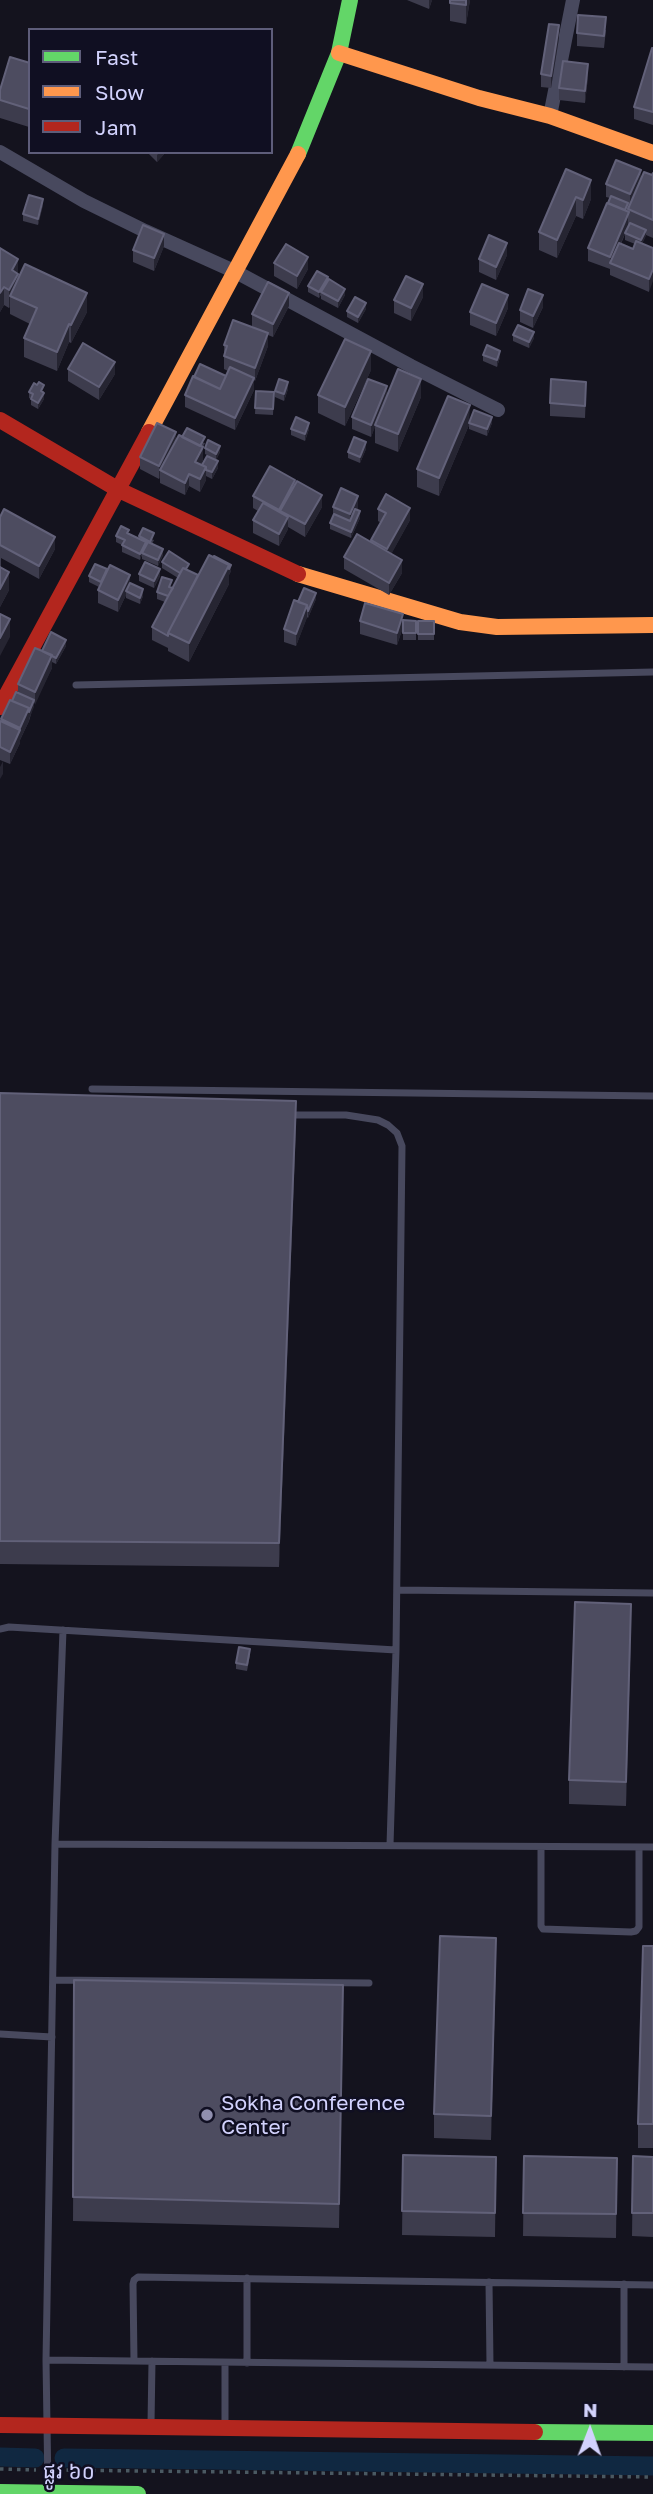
<!DOCTYPE html>
<html>
<head>
<meta charset="utf-8">
<style>
  body { margin:0 }
  #map { position:relative; width:653px; height:2494px; overflow:hidden; background:#14131e; font-family:"Golos Text",sans-serif }
  canvas { display:block }
  .legend { position:absolute; left:28px; top:28px; width:245px; height:126px; box-sizing:border-box; background:#100f22; border:2px solid #5e5d7a; margin:0; padding:9px 12px; list-style:none; font-size:21px; color:#d2d2fd }
  .legend li { display:flex; align-items:center; gap:14px; height:35px }
  .legend b { width:35px; border:2px solid #5e5d7a }
  .north { position:absolute; left:555px; top:2396px; width:70px; height:70px; -webkit-text-stroke:5px #100f22; paint-order:stroke; rotate:1deg; font-size:19px; font-weight:700; line-height:28px; text-align:center; color:#d2d2fd }
  .north::after { content:''; display:block; margin:auto; width:24px; height:32px; background:#d2d2fd; clip-path:polygon(50% 0,100% 100%,50% 72%,0 100%) }
</style>
</head>
<body>
<div id="map">
<canvas width="653" height="2494"></canvas>
<ul class="legend">
<li><b style="height:9px;background:#63d668"></b>Fast</li>
<li><b style="height:9px;background:#ff974d"></b>Slow</li>
<li><b style="height:9px;background:#b3261e"></b>Jam</li>
</ul>
<div class="north">N</div>
</div>
<script>
const ctx = document.querySelector('canvas').getContext('2d');
ctx.lineJoin = 'round';
function poly(rows) {
  const path = new Path2D();
  for (const r of rows) {
    path.moveTo(r[0], r[1]);
    for (let i = 2; i < r.length; i += 2) path.lineTo(r[i], r[i + 1]);
  }
  return path;
}
function strokePath(path, color, width, dash) {
  ctx.strokeStyle = color;
  ctx.lineWidth = width;
  ctx.lineCap = dash ? 'butt' : 'round';
  ctx.setLineDash(dash || []);
  ctx.stroke(path);
}
function fillPath(path, color) {
  ctx.fillStyle = color;
  ctx.fill(path, 'evenodd');
}
function write(font, color, halo, rows, align = 'center') {
  ctx.font = font + ' "Golos Text","Noto Sans Khmer",sans-serif';
  ctx.lineWidth = 5;
  ctx.setLineDash([]);
  ctx.textBaseline = 'middle';
  ctx.strokeStyle = halo;
  ctx.fillStyle = color;
  for (const [text, x, y, turn = 0] of rows) {
    ctx.save();
    ctx.translate(x, y);
    ctx.rotate((+turn || 0) * Math.PI / 180);
    ctx.textAlign = isNaN(turn) ? turn : align;
    if (halo) ctx.strokeText(text, 0, 0);
    ctx.fillText(text, 0, 0);
    ctx.restore();
  }
}
const canal = poly([
  [0,2457,35,2458],
  [64,2458,653,2466]
]);
const path = poly([
  [0,2469,36,2470],
  [58,2470,653,2477]
]);
const lane = poly([
  [76,685,653,672],
  [92,1089,653,1096],
  [286,1115,346,1115,378,1120,388,1125,397,1133,402,1146,396,1650,390,1845],
  [397,1590,653,1593],
  [0,1629,9,1627,396,1650],
  [55,1844,653,1847],
  [541,1847,541,1926,543,1929,631,1932,636,1931,639,1927,639,1847],
  [53,1980,369,1983],
  [0,2034,52,2037],
  [489,2282,490,2365],
  [46,2360,653,2367],
  [134,2361,133,2284,134,2280,138,2277,653,2285],
  [247,2363,247,2278],
  [624,2367,624,2284],
  [151,2424,152,2361],
  [225,2428,225,2363],
  [48,2490,46,2360,55,1844,63,1630]
]);
const street = poly([
  [550,116,573,0],
  [0,152,84,201,145,231,236,272,411,366,498,410]
]);
const fast = poly([
  [298,154,339,53,350,0],
  [535,2432,653,2433],
  [0,2492,138,2494]
]);
const slow = poly([
  [339,53,479,98,550,116,653,153],
  [149,432,298,154],
  [298,574,460,622,497,627,653,625]
]);
const jam = poly([
  [0,420,119,490,298,574],
  [0,707,149,432],
  [0,2425,535,2432]
]);
const wall = poly([
  [407,0,432,0,429,9],
  [450,0,470,0,466,24,450,21],
  [606,30,604,48,577,46,577,33],
  [559,38,551,88,541,87,541,74],
  [653,48,653,125,634,119,634,107],
  [30,63,29,127,0,118,0,90],
  [588,77,585,103,559,100,559,88],
  [147,152,166,152,157,162],
  [653,173,653,238,646,235,642,244,653,248,649,292,610,275,610,269,588,261,588,248,610,198,606,197,606,184,641,180,652,175],
  [625,234,625,240,635,244,633,249,621,244],
  [591,180,591,199,583,219,576,216,557,258,539,250,539,232],
  [43,205,38,225,23,221,23,214],
  [164,246,154,271,133,262,133,250],
  [0,248,18,277,87,312,71,343,69,342,57,371,24,357,24,338,30,324,10,314,10,306,9,308,4,305,0,312],
  [507,255,496,280,479,272,479,259],
  [274,263,308,269,297,289,274,276],
  [328,280,345,295,338,308,321,299,321,295,319,298,308,292,308,286],
  [423,297,411,321,394,313,394,300],
  [289,306,273,337,268,335,268,346,255,381,254,380,254,390,235,430,185,407,185,395,226,376,228,371,224,369,224,345,258,330,252,326,252,314],
  [543,307,533,328,520,322,520,310],
  [508,308,496,336,470,325,470,312],
  [366,309,358,323,347,317,347,311],
  [513,335,534,338,529,348,513,341],
  [483,355,500,357,497,367,483,361],
  [68,369,115,374,99,400,68,381],
  [371,370,345,426,318,413,318,395],
  [288,389,284,401,275,397,275,391],
  [44,391,44,399,38,409,31,405,31,399,29,398,29,392],
  [256,391,274,392,273,415,255,414],
  [586,394,585,418,550,416,550,403],
  [387,396,421,397,398,452,375,443,375,426,371,437,352,429,352,417],
  [470,421,492,423,487,436,469,429,469,425,439,496,417,487,417,469],
  [291,429,309,429,305,441,291,435],
  [182,437,205,443,203,447,203,460,201,464,218,468,212,479,206,476,206,480,200,492,189,486,185,495,160,483,160,476,159,479,140,469,140,457],
  [205,448,220,452,216,460,205,454],
  [366,449,360,463,348,458,348,452],
  [295,484,322,507,305,537,288,527,288,529,279,546,253,533,253,520,258,511,253,508,253,496],
  [333,507,358,508,357,510,360,518,351,538,330,529,330,523,333,516],
  [378,509,410,520,391,554,402,573,389,595,344,569,344,557,371,543,371,540,381,523,378,521],
  [0,517,55,549,39,579,1,558,1,567,9,590,0,607],
  [129,534,139,539,139,536,154,540,152,544,163,555,158,566,142,559,142,555,140,560,122,552,122,545,116,542,116,536],
  [162,562,189,571,198,575,231,571,229,575,229,584,189,662,168,651,168,648,152,640,152,627,165,602,157,599,157,592,173,588,178,578,162,568],
  [107,572,130,583,143,596,140,604,126,598,126,595,118,612,98,603,98,590,99,587,89,582,89,576],
  [139,574,160,576,154,588,139,581],
  [316,599,308,618,307,617,296,646,284,642,284,629,298,602],
  [403,620,416,621,416,640,403,640],
  [360,621,403,627,397,645,360,634],
  [418,621,434,621,434,640,418,640],
  [66,646,56,664,52,662,52,668,34,704,29,721,20,740,20,743,10,764,0,760,0,721,1,721,1,719,18,693,18,684,42,651],
  [0,1093,296,1124,279,1567,0,1564],
  [631,1628,626,1806,569,1804,569,1780],
  [250,1655,247,1671,236,1669,236,1663],
  [653,1946,653,2148,638,2148,638,2124],
  [496,1962,491,2140,434,2138,434,2114],
  [74,1980,343,2008,339,2228,73,2221],
  [403,2155,496,2157,495,2237,402,2235],
  [524,2156,617,2158,616,2238,523,2236],
  [633,2156,653,2157,653,2237,632,2236]
]);
const shadedWall = poly([
  [429,0,432,0,429,9],
  [466,0,470,0,466,24],
  [559,25,559,38,551,88,551,76],
  [588,64,588,77,585,103,585,91],
  [160,152,166,152,157,162,157,155],
  [641,170,641,183,630,207,630,194],
  [591,180,591,199,583,219,583,200],
  [576,197,576,216,557,258,557,240],
  [43,199,43,205,38,225,38,219],
  [628,214,628,226,612,264,610,263,610,270,610,257],
  [646,230,646,236,641,246,641,240],
  [164,234,164,246,154,271,154,258],
  [507,243,507,255,496,280,496,267],
  [308,257,308,269,297,289,297,276],
  [18,259,18,292,10,296,10,306,9,308,9,290,12,270],
  [653,269,653,281,649,292,649,279],
  [328,277,328,284,321,292,319,298,319,292],
  [423,284,423,297,411,321,411,308],
  [4,287,4,305,0,312,0,293],
  [345,289,345,295,338,308,338,301],
  [87,293,87,312,71,343,71,325],
  [289,293,289,306,273,337,273,324],
  [508,295,508,308,496,336,496,323],
  [543,295,543,307,533,328,533,316],
  [366,303,366,309,358,323,358,317],
  [69,324,69,342,57,371,57,352],
  [534,332,534,338,529,348,529,342],
  [268,333,268,346,255,381,255,368],
  [371,351,371,370,345,426,345,407],
  [500,351,500,357,497,367,497,360],
  [115,362,115,374,99,400,99,387],
  [254,378,254,390,235,430,235,418],
  [421,379,421,397,398,452,398,434],
  [288,382,288,389,284,401,284,394],
  [387,386,387,399,371,437,371,425],
  [44,393,44,399,38,409,38,403],
  [470,405,469,425,439,496,439,478],
  [492,417,492,423,487,436,487,429],
  [309,423,309,429,305,441,305,434],
  [176,432,176,445,160,470,160,476,159,479,159,466],
  [366,442,366,449,360,463,360,457],
  [220,446,220,452,216,460,216,454],
  [203,447,203,460,195,474,195,462],
  [218,461,218,468,212,479,212,472],
  [206,467,206,480,200,492,200,479],
  [189,474,189,486,185,495,185,483],
  [295,480,295,492,280,511,280,519,279,522,279,510],
  [322,495,322,507,305,537,305,524],
  [358,496,358,508,350,526,350,514],
  [410,508,410,520,387,562,387,549],
  [360,511,360,518,351,538,351,532],
  [288,517,288,529,279,546,279,534],
  [55,537,55,549,39,579,39,566],
  [146,542,146,548,142,553,140,560,140,554],
  [163,549,163,555,158,566,158,560],
  [402,560,402,573,389,595,389,583],
  [229,565,231,565,231,571,229,575,229,584,189,662,189,643],
  [160,569,160,576,154,588,154,581],
  [9,572,9,590,0,607,0,589],
  [130,575,130,587,126,591,126,595,118,612,118,600],
  [143,589,143,596,140,604,140,598],
  [316,593,316,599,308,618,308,611],
  [307,605,307,618,296,646,296,634],
  [403,614,403,627,397,645,397,633],
  [10,619,10,637,0,656,0,638],
  [66,640,66,646,56,664,56,658],
  [52,655,52,668,35,705,35,692],
  [34,700,34,707,29,719,29,712],
  [29,708,29,721,20,740,20,728],
  [20,730,20,743,10,764,10,752],
  [3,761,3,774,0,779,0,767],
  [296,1101,296,1124,279,1567,279,1543],
  [631,1604,631,1628,626,1806,626,1782],
  [496,1938,496,1962,491,2140,491,2116]
]);
const building = poly([
  [450,0,466,0,466,5,450,3,450,0],
  [578,15,606,17,604,36,577,33,578,15],
  [549,24,559,25,551,76,541,74,549,24],
  [652,48,653,48,653,112,634,107,652,48],
  [10,57,30,63,29,109,0,100,0,90,10,57],
  [563,61,588,64,585,91,559,88,563,61],
  [616,160,641,170,630,194,606,184,616,160],
  [566,169,591,180,583,200,576,197,557,240,539,232,566,169],
  [644,172,652,175,653,173,653,220,628,209,644,172],
  [29,195,43,199,38,219,23,214,29,195],
  [611,196,628,203,625,210,608,203,611,196],
  [607,203,629,212,610,257,588,248,607,203],
  [630,223,646,230,641,240,625,233,630,223],
  [143,225,164,234,154,258,133,250,143,225],
  [489,235,507,243,496,267,479,259,489,235],
  [636,241,653,248,653,269,649,279,610,263,619,243,633,249,636,241],
  [286,244,308,257,297,276,274,263,286,244],
  [0,248,18,259,12,270,18,274,9,290,4,287,0,293,0,248],
  [25,264,87,293,71,325,69,324,57,352,24,338,37,308,10,296,25,264],
  [317,271,328,277,319,292,308,286,317,271],
  [406,276,423,284,411,308,394,300,406,276],
  [329,279,345,289,338,301,321,292,329,279],
  [268,282,289,293,273,324,252,314,268,282],
  [482,284,508,295,496,323,470,312,482,284],
  [528,289,543,295,533,316,520,310,528,289],
  [355,297,366,303,358,317,347,311,355,297],
  [233,320,268,333,255,368,224,356,227,346,224,345,233,320],
  [518,325,534,332,529,342,513,335,518,325],
  [345,339,371,351,345,407,318,395,345,339],
  [83,343,115,362,99,387,68,369,83,343],
  [487,345,500,351,497,360,483,355,487,345],
  [200,364,226,376,220,389,194,377,200,364],
  [230,367,254,378,235,418,185,395,193,376,220,389,230,367],
  [398,369,421,379,398,434,375,425,398,369],
  [279,379,288,382,284,394,275,391,279,379],
  [368,379,387,386,371,425,352,417,368,379],
  [551,379,586,382,585,406,550,403,551,379],
  [39,382,44,385,41,391,44,393,38,403,31,399,33,394,29,392,34,383,37,385,39,382],
  [256,391,274,392,273,409,255,408,256,391],
  [448,396,470,405,439,478,417,469,448,396],
  [474,410,492,417,487,429,469,423,474,410],
  [296,417,309,423,305,434,291,429,296,417],
  [157,423,176,432,159,466,140,457,157,423],
  [187,428,205,437,200,446,182,437,187,428],
  [179,435,203,447,195,462,206,467,200,479,189,474,185,483,160,470,179,435],
  [354,437,366,442,360,457,348,452,354,437],
  [208,440,220,446,216,454,205,448,208,440],
  [207,456,218,461,212,472,206,470,206,467,202,465,207,456],
  [270,466,295,480,279,510,253,496,270,466],
  [297,481,322,495,305,524,280,511,297,481],
  [341,488,358,496,350,514,333,507,341,488],
  [386,494,410,508,387,549,371,540,386,513,378,509,386,494],
  [263,503,288,517,279,534,253,520,263,503],
  [4,509,55,537,39,566,0,545,0,517,4,509],
  [355,509,360,511,351,532,330,523,334,514,350,521,355,509],
  [121,526,129,530,127,533,146,542,140,554,122,545,125,540,116,536,121,526],
  [143,528,154,533,150,542,139,536,143,528],
  [357,534,402,560,389,583,344,557,357,534],
  [148,542,163,549,158,560,142,553,148,542],
  [169,551,189,564,186,569,183,568,180,573,162,562,169,551],
  [209,555,229,565,189,643,168,633,209,555],
  [214,556,231,565,229,569,229,565,214,557,214,556],
  [145,562,160,569,154,581,139,574,145,562],
  [95,564,107,569,101,582,89,576,95,564],
  [110,565,130,575,118,600,98,590,110,565],
  [0,567,9,572,0,589,0,567],
  [183,568,198,575,168,633,168,636,152,627,183,568],
  [162,577,172,580,169,587,173,588,168,596,157,592,162,577],
  [130,583,143,589,140,598,126,591,130,583],
  [304,588,316,593,308,611,307,605,298,602,304,588],
  [294,600,307,605,296,634,284,629,294,600],
  [365,603,403,614,397,633,360,621,365,603],
  [0,614,10,619,0,638,0,614],
  [403,620,416,621,416,633,403,633,403,620],
  [418,621,434,621,434,634,418,634,418,621],
  [51,632,66,640,56,658,42,651,51,632],
  [35,648,52,655,35,692,18,684,35,648],
  [16,692,34,700,29,712,29,708,12,701,16,692],
  [10,700,29,708,20,728,1,719,10,700],
  [0,721,20,730,10,752,0,747,0,721],
  [0,1093,296,1101,279,1543,0,1541,0,1093],
  [575,1602,631,1604,626,1782,569,1780,575,1602],
  [239,1647,250,1649,247,1665,236,1663,239,1647],
  [440,1936,496,1938,491,2116,434,2114,440,1936],
  [643,1946,653,1946,653,2124,638,2124,643,1946],
  [74,1980,343,1985,339,2204,73,2197,74,1980],
  [403,2155,496,2157,495,2213,402,2211,403,2155],
  [524,2156,617,2158,616,2214,523,2213,524,2156],
  [633,2156,653,2157,653,2213,632,2213,633,2156]
]);
const markers = [
  [207,2115,7,"#908faf"]
];
const poiNames = [
  ["Sokha Conference",221,2103],
  ["Center",221,2127]
];
const streetNames = [
  ["ផ្លូវ ៦០",69,2472,1]
];
strokePath(canal, '#102841', 19);
strokePath(path, '#4a5962', 3.5, [3.5, 5]);
strokePath(lane, '#48495e', 7);
strokePath(street, '#48495e', 14);
strokePath(fast, '#63d668', 16);
strokePath(slow, '#ff974d', 16);
strokePath(jam, '#b3261e', 16);
fillPath(wall, '#3d3c4d');
fillPath(shadedWall, '#262532');
fillPath(building, '#4d4c60');
strokePath(building, '#626179', 2);
for (const [x, y, r, color] of markers) {
  const dot = new Path2D();
  dot.arc(x, y, r, 0, 2 * Math.PI);
  ctx.fillStyle = color;
  ctx.fill(dot);
  strokePath(dot, '#100f22', 2.5);
}
write('21px', '#d2d2fd', '#100f22', poiNames, 'left');
write('21px', '#d2d2fd', '#100f22', streetNames);
</script>
</body>
</html>
